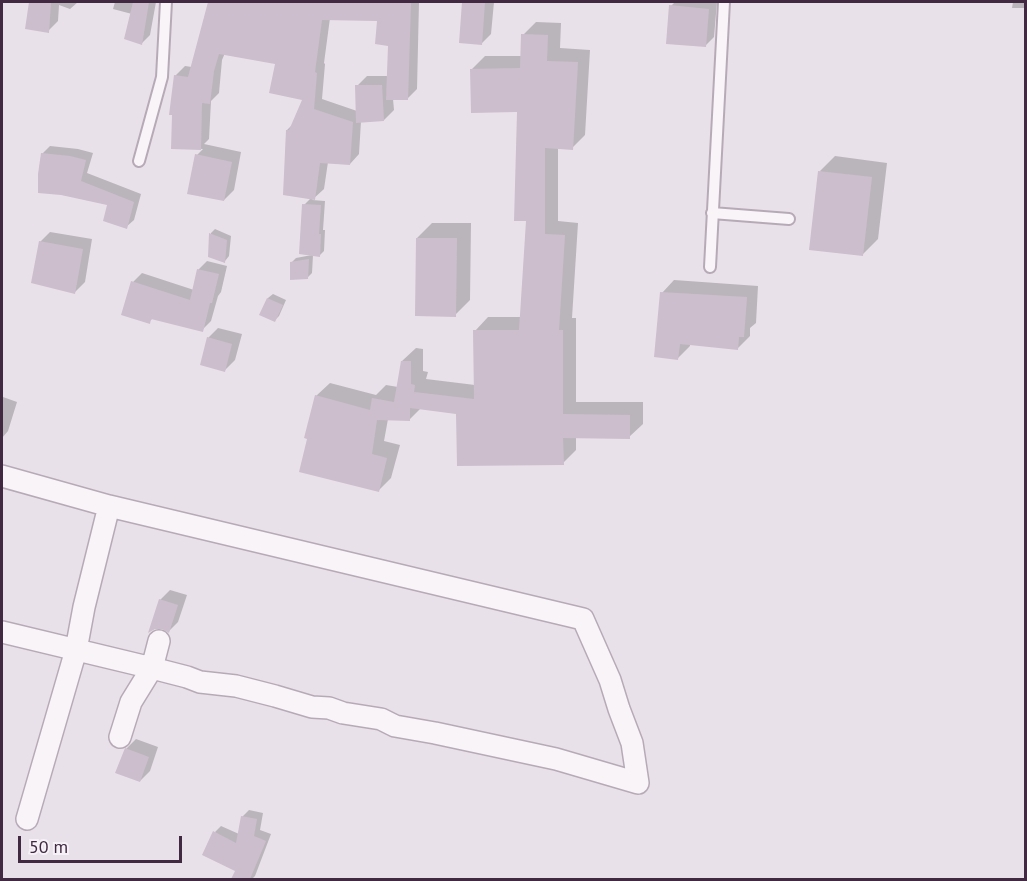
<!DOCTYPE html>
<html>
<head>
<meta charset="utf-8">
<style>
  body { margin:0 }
  #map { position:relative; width:1027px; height:881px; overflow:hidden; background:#e9e1ea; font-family:"PT Sans",sans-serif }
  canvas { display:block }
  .frame { position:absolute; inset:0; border:3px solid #402941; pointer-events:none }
  .scale { position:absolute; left:18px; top:836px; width:164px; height:27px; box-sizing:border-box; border:3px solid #402941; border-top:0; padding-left:8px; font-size:18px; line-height:21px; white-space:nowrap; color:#402941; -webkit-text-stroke:4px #f6f1f7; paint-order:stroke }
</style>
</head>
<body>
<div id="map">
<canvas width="1027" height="881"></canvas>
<div class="frame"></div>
<div class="scale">50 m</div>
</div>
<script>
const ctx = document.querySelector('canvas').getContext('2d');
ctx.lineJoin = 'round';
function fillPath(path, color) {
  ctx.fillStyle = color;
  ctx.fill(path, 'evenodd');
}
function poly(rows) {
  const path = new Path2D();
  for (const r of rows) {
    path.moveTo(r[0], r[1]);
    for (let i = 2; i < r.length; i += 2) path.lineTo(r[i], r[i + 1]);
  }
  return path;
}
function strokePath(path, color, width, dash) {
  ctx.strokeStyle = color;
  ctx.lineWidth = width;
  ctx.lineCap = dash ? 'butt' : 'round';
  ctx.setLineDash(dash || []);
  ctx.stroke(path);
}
const shadow = poly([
  [31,2,78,2,70,9,59,5,58,21,48,31,27,28],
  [115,2,156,2,150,35,141,44,132,14,113,9],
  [209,2,419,2,417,89,408,98,393,99,394,110,384,120,361,121,359,154,350,164,328,162,324,189,312,200,325,201,323,230,325,230,324,251,320,255,313,255,312,273,307,278,291,263,296,258,312,255,304,205,311,198,287,130,292,125,304,99,277,63,225,53,222,60,219,93,211,101,209,139,204,144,241,152,234,190,224,200,197,155,203,149,172,148,175,76,185,66,192,67],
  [330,18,379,20,390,45,389,76,367,76,357,86,357,111,322,99,325,64,324,63],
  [464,2,494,2,491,34,481,44,460,42],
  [675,2,717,2,714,37,705,46,671,6],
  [1013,2,1026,2,1026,8,1012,8],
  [536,22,561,23,560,48,590,50,585,135,572,148,558,147,558,221,578,223,572,318,576,318,576,402,643,402,643,424,629,437,576,437,576,450,563,463,457,413,421,408,410,419,388,419,384,441,400,445,391,478,378,491,316,396,330,383,376,395,386,385,398,387,402,361,416,348,423,349,423,371,428,372,426,379,475,385,475,331,488,317,521,317,527,220,519,111,472,69,485,56,522,56,523,35],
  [50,146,78,149,93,153,87,173,141,194,134,220,126,227,109,204,61,194,42,154],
  [835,156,887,163,878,239,863,254,820,171],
  [432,223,471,223,470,300,455,315,417,238],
  [215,229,231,236,229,256,225,261,210,256,211,233],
  [50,232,92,239,85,282,75,292,40,242],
  [207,261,227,266,221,292,218,296,211,321,202,330,153,318,149,322,133,282,142,273,194,290,198,270],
  [674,280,758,286,756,323,750,328,750,336,738,348,690,344,690,346,678,358,662,293],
  [273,294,286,300,279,316,275,320,261,314,268,298],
  [218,328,242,334,235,360,225,370,208,338],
  [3,397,17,402,8,431,2,438,2,399],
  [170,590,187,595,178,622,169,631,160,600],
  [136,739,158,747,150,771,140,781,126,749],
  [249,810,263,813,260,830,271,834,255,876,251,880,242,880,234,876,237,871,215,832,221,826,239,834,242,817]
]);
const building = poly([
  [29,2,51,2,49,33,25,29],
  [133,2,149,2,142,45,124,39],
  [208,2,411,2,408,100,386,100,388,46,375,44,377,21,322,20,315,72,317,73,314,109,353,122,350,165,320,163,315,200,283,195,286,130,289,130,302,100,269,93,275,64,219,54,214,71,210,104,202,103,201,150,171,149,172,115,169,115,174,75,188,77],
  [462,2,485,2,482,45,459,43],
  [669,5,709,9,706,47,666,44],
  [521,34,548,35,547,61,578,62,573,150,545,148,545,234,565,235,559,330,563,330,563,414,630,415,630,439,563,438,564,465,457,466,456,414,410,408,410,421,377,420,372,454,387,458,379,492,299,472,307,439,304,438,315,395,370,410,372,398,394,402,401,361,411,361,411,384,415,385,414,392,474,399,473,330,519,330,526,221,514,221,517,112,471,113,470,69,520,68],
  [355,85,382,85,384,121,356,123],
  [41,153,70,156,86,160,81,181,134,202,127,229,103,221,107,205,61,195,38,193,38,174],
  [195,154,232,162,224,201,187,194],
  [818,171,872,177,863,256,809,250],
  [302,204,321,205,319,234,321,234,320,257,299,254],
  [209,233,227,240,225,263,208,257],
  [416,238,457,238,456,317,415,316],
  [39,241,83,249,75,294,31,283],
  [309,259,308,279,290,280,290,262],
  [197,269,219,274,212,303,210,303,203,332,151,319,150,324,121,315,131,281,190,300],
  [660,292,747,297,744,337,739,337,738,350,680,344,678,360,654,357],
  [267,298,283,305,275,322,259,315],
  [207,337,232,344,225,372,200,365],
  [159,599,178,605,169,633,162,629,155,629,148,633],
  [125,748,149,757,140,782,115,773],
  [241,816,257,819,254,836,266,841,250,879,231,879,235,871,202,855,213,831,236,843]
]);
const service = poly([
  [139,161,162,77,166,2],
  [712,213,789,219],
  [710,267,724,2]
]);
const minor = poly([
  [2,476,109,506,583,619,610,680,619,709,632,743,638,783,556,759,435,733,395,726,381,719,343,713,329,708,312,707,275,696,236,686,200,682,187,677,152,668,2,632],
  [120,737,131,702,152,668,159,641],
  [27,819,76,650,84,607,109,506]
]);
fillPath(shadow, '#0003');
fillPath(building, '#ccbecd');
strokePath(service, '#b6aab7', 14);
strokePath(minor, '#b6aab7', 24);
strokePath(service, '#f8f4f8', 10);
strokePath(minor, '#f8f4f8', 21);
</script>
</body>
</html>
